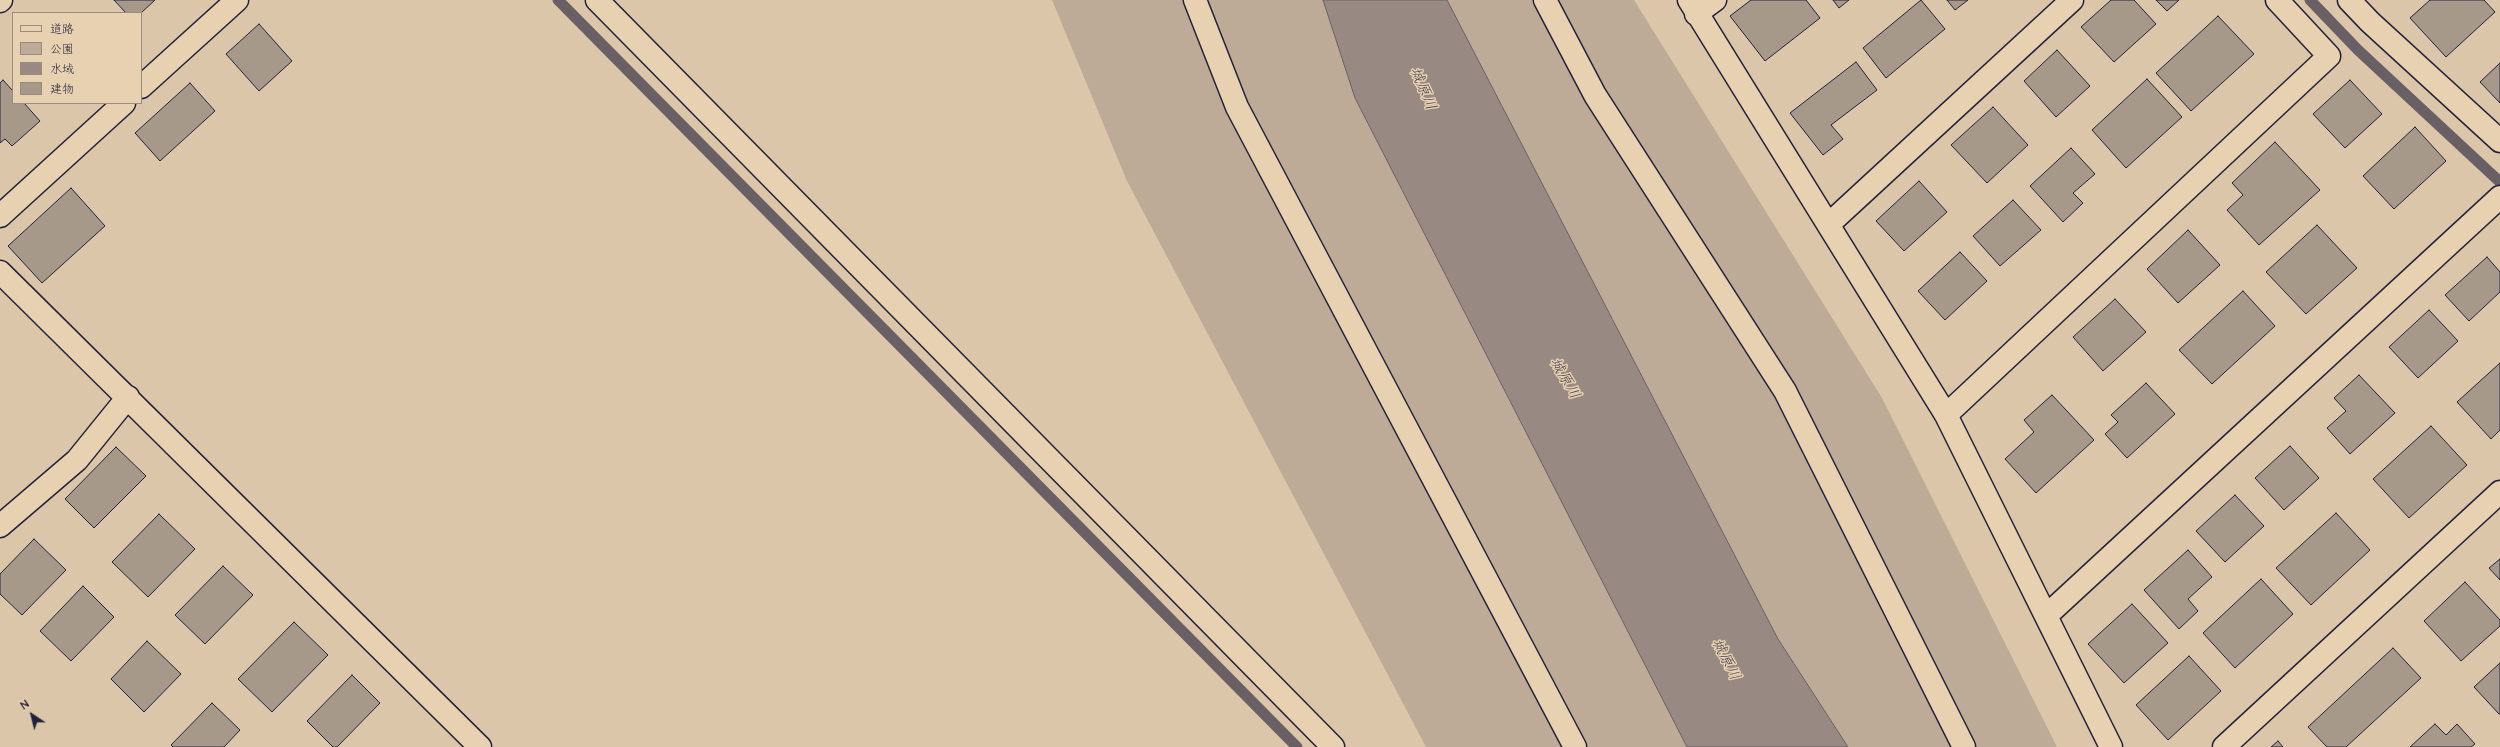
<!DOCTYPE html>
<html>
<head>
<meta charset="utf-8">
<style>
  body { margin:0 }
  #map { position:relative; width:2500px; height:747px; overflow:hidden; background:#dcc6aa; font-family:"Architects Daughter","Klee One",sans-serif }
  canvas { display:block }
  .legend { position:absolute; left:12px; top:12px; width:130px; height:92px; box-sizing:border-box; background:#e8d1b1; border:1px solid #998b82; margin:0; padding:5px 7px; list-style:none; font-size:12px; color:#22223b }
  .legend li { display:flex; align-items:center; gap:8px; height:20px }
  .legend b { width:20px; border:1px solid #998b82 }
  .north { position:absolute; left:12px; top:695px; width:40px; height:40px; -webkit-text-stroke:3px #e8d1b1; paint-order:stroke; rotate:325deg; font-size:11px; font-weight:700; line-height:16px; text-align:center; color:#22223b }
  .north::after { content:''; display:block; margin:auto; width:14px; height:18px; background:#22223b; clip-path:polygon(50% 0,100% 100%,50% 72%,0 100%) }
</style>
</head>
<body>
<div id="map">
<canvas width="2500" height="747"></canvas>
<ul class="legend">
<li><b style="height:5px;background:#e8d1b1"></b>道路</li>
<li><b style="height:11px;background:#bdab97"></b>公園</li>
<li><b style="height:11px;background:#988982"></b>水域</li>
<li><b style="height:11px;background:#a7998a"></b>建物</li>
</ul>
<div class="north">N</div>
</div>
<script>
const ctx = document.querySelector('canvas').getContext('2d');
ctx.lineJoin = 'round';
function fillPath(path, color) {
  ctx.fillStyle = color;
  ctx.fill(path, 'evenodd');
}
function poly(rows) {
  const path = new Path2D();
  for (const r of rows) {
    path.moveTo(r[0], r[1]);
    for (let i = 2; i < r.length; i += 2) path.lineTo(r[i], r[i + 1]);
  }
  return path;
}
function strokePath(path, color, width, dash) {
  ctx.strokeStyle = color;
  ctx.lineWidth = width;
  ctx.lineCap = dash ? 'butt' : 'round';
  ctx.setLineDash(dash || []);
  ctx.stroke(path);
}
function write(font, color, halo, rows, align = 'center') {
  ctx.font = font + ' "Architects Daughter","Klee One",sans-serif';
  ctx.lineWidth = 3;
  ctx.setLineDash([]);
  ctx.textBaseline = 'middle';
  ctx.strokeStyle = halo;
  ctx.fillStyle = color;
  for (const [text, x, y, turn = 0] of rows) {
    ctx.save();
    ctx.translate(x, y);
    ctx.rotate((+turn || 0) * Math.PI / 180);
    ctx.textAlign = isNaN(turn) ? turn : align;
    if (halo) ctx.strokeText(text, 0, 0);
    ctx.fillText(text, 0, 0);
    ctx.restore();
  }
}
const green = poly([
  [1052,0,1323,0,1355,98,1687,747,1426,747,1127,181],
  [1447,0,1634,0,1882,398,2057,747,1848,747,1778,639]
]);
const water = poly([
  [1323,0,1447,0,1778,639,1848,747,1687,747,1355,98,1323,0]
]);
const stream = poly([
  [558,0,1297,747],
  [2310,0,2358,50,2500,182]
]);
const building = poly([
  [114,0,155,0,141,13,126,13,114,0],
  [1751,0,1806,0,1820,18,1765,61,1730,16,1751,0],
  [1833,0,1849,0,1839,8,1833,0],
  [1921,0,1945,29,1886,78,1863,48,1921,0],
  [1947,0,1968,0,1955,10,1947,0],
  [2111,0,2134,0,2156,24,2114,62,2081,27,2111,0],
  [2156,0,2179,0,2167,11,2156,0],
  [2430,0,2484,0,2495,12,2446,57,2410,18,2430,0],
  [2218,16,2254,54,2191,111,2156,73,2218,16],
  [259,24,292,61,259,91,226,54,259,24],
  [2057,50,2090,86,2056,117,2024,81,2057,50],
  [1856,62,1877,90,1831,125,1843,139,1823,155,1790,113,1856,62],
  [2500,63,2500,103,2480,82,2500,63],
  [2147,79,2182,117,2126,168,2092,130,2147,79],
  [3,80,13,91,13,103,24,103,40,121,12,146,5,139,0,143,0,83,3,80],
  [2350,80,2382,114,2345,148,2313,114,2350,80],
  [190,83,215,111,160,161,135,133,190,83],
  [1993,107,2028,145,1987,183,1951,145,1993,107],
  [2415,127,2446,161,2394,209,2363,176,2415,127],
  [2275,142,2320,190,2259,245,2227,210,2243,195,2232,183,2275,142],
  [2071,148,2095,174,2073,193,2083,203,2063,222,2030,186,2071,148],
  [1919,181,1947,212,1904,251,1876,221,1919,181],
  [71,188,105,226,42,283,8,246,71,188],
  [2013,200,2041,230,2000,266,1973,236,2013,200],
  [2317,225,2357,268,2306,314,2266,272,2317,225],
  [2188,230,2220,265,2178,303,2147,269,2188,230],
  [1960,252,1987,281,1945,320,1918,291,1960,252],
  [2487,257,2500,272,2500,292,2469,321,2445,295,2487,257],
  [2243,291,2275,326,2212,384,2179,350,2243,291],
  [2115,299,2146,332,2103,371,2073,337,2115,299],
  [2429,310,2458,341,2418,378,2389,347,2429,310],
  [2500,363,2500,430,2491,439,2457,402,2500,363],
  [2359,375,2395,413,2350,454,2327,428,2346,411,2334,398,2359,375],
  [2146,383,2175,414,2127,458,2105,434,2118,422,2111,415,2146,383],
  [2052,395,2094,440,2036,493,2005,459,2034,432,2024,420,2052,395],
  [2431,426,2467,465,2409,518,2373,479,2431,426],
  [2290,446,2319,478,2284,510,2255,478,2290,446],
  [116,447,146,476,94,528,65,499,116,447],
  [2235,495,2264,526,2225,562,2196,531,2235,495],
  [2336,513,2370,550,2311,605,2276,568,2336,513],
  [159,514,195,549,148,597,112,562,159,514],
  [34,539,66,570,22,615,0,594,0,574,34,539],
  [2188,550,2212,577,2188,599,2198,611,2179,629,2144,590,2188,550],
  [2500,559,2500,580,2489,568,2500,559],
  [223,566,253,595,205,644,175,615,223,566],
  [2261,579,2293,614,2235,668,2203,633,2261,579],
  [2465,582,2500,620,2500,626,2461,661,2424,621,2465,582],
  [83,586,114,617,71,661,40,631,83,586],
  [2132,604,2168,643,2124,683,2088,644,2132,604],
  [294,622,328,655,272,712,238,679,294,622],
  [147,641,181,674,144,712,111,679,147,641],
  [2393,648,2421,678,2346,747,2327,747,2308,727,2393,648],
  [2189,656,2221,691,2168,740,2136,705,2189,656],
  [2500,663,2500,714,2499,714,2474,687,2500,663],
  [352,675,380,703,337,747,333,747,307,721,352,675],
  [212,703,240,730,224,747,173,747,171,745,212,703],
  [2435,724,2446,735,2457,724,2475,744,2471,747,2410,747,2435,724],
  [2278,741,2283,747,2271,747,2278,741]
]);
const street = poly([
  [597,0,1333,747],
  [1195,0,1237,107,1575,747],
  [1545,0,1595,95,1785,391,1964,747],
  [1689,0,1946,415,2111,747],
  [2349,0,2370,22,2500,141],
  [1696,14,1715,0],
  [141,87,237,0],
  [0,216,124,103],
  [1829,224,2072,0],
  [0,272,480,747],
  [1946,415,2329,56,2277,0],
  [0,526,77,460,128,397],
  [2046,616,2500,197],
  [2224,747,2500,492]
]);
const secondary = poly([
  [0,1,1,0]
]);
const waterNames = [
  ["城原川",1422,89,67],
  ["城原川",1564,379,60],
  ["城原川",1725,660,63]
];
fillPath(green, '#bdab97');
fillPath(water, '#988982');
strokePath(water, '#696066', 1);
strokePath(stream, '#696066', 11);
fillPath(building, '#a7998a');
strokePath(building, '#22223b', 1);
strokePath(street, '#22223b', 25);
strokePath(secondary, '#22223b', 25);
strokePath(street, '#e8d1b1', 22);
strokePath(secondary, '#e8d1b1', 22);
write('italic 15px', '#454150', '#e8d1b1', waterNames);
</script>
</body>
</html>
